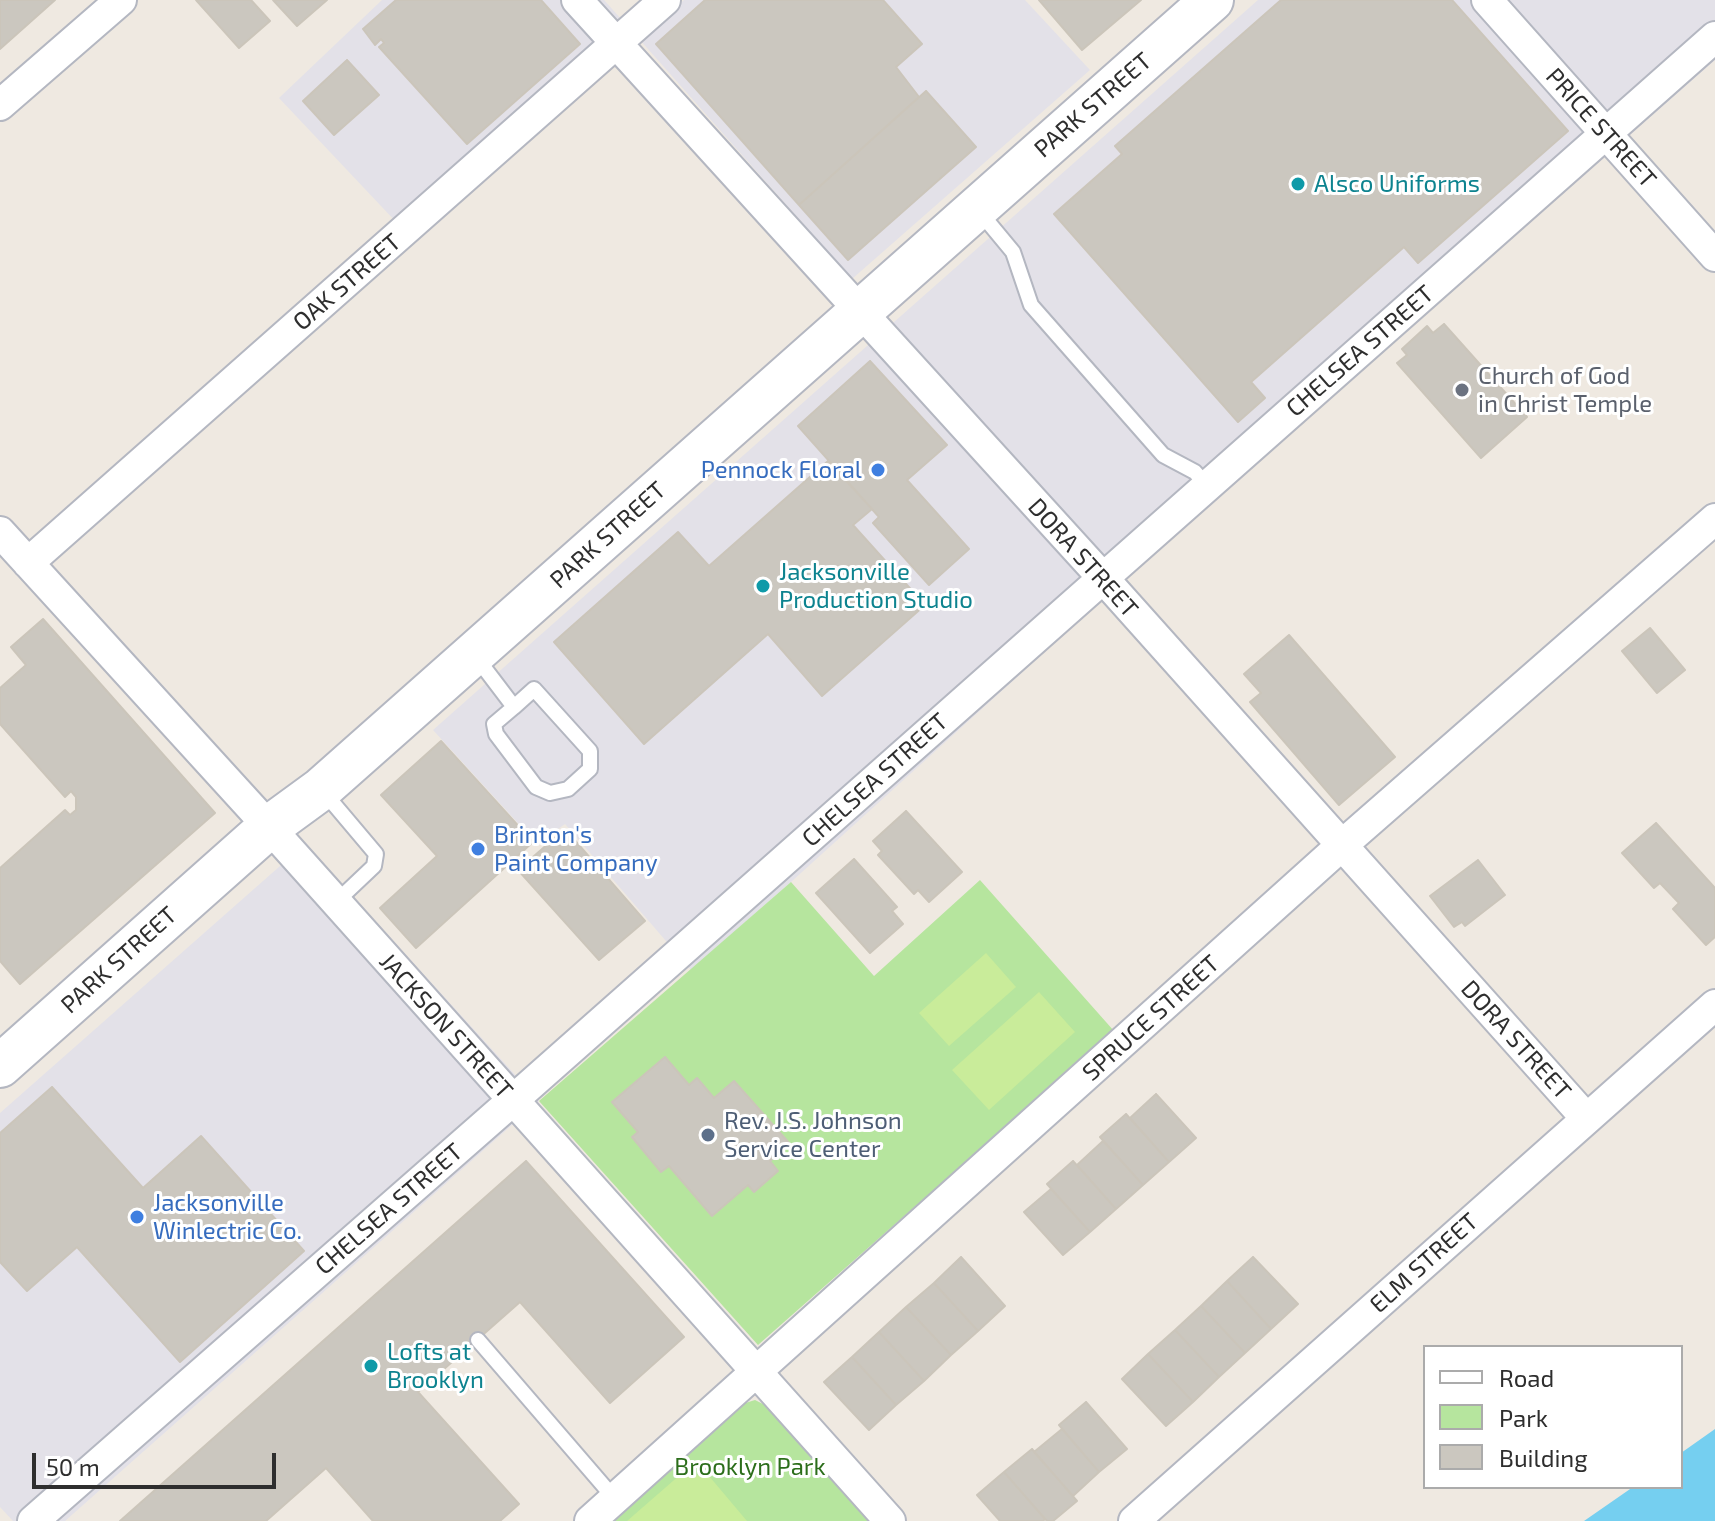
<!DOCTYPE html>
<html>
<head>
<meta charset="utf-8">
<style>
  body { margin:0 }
  #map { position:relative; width:1715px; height:1521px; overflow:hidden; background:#efe9e1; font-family:"Exo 2",sans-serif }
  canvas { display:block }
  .legend { position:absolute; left:1423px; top:1345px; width:260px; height:144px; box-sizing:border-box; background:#fff; border:2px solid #ababab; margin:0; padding:10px 14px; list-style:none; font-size:24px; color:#2e2e2e }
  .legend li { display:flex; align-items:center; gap:16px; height:40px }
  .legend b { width:40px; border:2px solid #ababab }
  .scale { position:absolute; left:32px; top:1453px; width:244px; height:36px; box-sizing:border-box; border:4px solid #2e2e2e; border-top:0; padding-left:10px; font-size:24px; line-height:28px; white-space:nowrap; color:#2e2e2e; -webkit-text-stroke:6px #fff; paint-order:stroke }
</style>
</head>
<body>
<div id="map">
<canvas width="1715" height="1521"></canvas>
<ul class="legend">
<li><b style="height:10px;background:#fff"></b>Road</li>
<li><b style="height:22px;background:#b6e59e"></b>Park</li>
<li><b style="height:22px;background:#cbc7bf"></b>Building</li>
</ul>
<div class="scale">50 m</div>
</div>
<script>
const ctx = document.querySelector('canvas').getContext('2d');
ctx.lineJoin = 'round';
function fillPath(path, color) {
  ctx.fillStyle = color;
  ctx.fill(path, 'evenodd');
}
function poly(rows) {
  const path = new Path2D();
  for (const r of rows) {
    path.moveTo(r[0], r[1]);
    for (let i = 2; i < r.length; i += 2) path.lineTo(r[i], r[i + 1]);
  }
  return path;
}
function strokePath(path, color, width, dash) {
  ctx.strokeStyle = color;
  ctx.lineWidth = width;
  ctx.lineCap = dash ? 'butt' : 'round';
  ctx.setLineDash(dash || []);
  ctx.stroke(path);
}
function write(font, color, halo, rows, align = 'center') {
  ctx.font = font + ' "Exo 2",sans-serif';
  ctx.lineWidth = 6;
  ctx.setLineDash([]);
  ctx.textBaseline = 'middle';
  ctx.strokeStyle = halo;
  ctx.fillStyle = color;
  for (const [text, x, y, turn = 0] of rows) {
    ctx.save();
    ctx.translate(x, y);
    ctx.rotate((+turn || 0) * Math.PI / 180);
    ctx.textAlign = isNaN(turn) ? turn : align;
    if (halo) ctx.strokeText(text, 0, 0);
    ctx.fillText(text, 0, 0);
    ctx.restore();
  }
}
const industrial = poly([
  [382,0,604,0,640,40,684,0,1025,0,1090,70,852,279,640,40,415,242,279,98],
  [1258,0,1715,0,1715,60,1123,581,791,882,691,970,565,824,537,844,433,730],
  [305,844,539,1101,65,1521,13,1521,0,1507,0,1113]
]);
const green = poly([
  [980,880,1114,1031,758,1345,539,1101,791,882,874,976],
  [755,1400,767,1406,872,1521,609,1521,739,1405]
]);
const pitch = poly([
  [986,953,1016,987,949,1046,919,1013],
  [1039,992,1075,1032,989,1110,952,1070],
  [681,1474,709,1476,747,1521,627,1521]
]);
const water = poly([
  [1715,1429,1715,1521,1584,1521,1633,1487,1681,1487,1681,1453]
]);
const building = poly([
  [0,0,55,0,0,49,0,0],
  [196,0,251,0,270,21,239,48,196,0],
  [273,0,327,0,297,26,273,0],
  [396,0,541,0,580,44,467,144,379,47,384,43,381,39,375,45,363,29,396,0],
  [705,0,883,0,922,44,896,67,919,97,799,205,656,44,705,0],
  [1039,0,1141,0,1082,50,1039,0],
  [1281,0,1452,0,1568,131,1418,263,1404,247,1251,382,1265,398,1238,422,1054,214,1122,154,1115,146,1281,0],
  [347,60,379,95,334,135,303,101,347,60],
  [926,91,976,147,848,260,799,205,926,91],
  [1444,324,1527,417,1481,458,1397,363,1407,355,1402,349,1427,326,1433,333,1444,324],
  [870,361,947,445,907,480,969,549,929,585,873,523,879,517,798,426,870,361],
  [828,461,872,509,853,525,925,605,822,696,768,634,644,744,554,642,678,532,709,566,828,461],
  [43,619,215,813,20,984,0,961,0,868,65,810,70,815,76,810,76,797,71,791,65,797,0,724,0,688,26,665,11,647,43,619],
  [1650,628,1685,670,1657,693,1622,651,1650,628],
  [1289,635,1395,757,1339,805,1250,702,1261,693,1244,674,1289,635],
  [441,741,533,842,416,948,380,908,437,856,381,795,441,741],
  [906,811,962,872,929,902,918,890,914,894,878,855,882,851,873,841,906,811],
  [1656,823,1715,888,1715,937,1706,945,1673,909,1679,903,1660,883,1654,888,1622,853,1656,823],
  [565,829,645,921,599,960,518,870,565,829],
  [854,859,897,907,892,911,903,924,870,953,816,893,854,859],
  [1478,860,1505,895,1465,926,1462,922,1454,927,1430,896,1478,860],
  [665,1057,689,1085,697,1078,714,1098,734,1081,790,1144,770,1161,778,1171,754,1192,748,1185,712,1216,669,1166,661,1172,632,1137,638,1132,612,1102,665,1057],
  [52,1087,143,1188,201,1136,304,1251,180,1362,77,1247,27,1291,0,1262,0,1133,52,1087],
  [1156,1094,1196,1138,1169,1162,1130,1118,1156,1094],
  [1126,1114,1169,1162,1143,1185,1100,1137,1126,1114],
  [1103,1141,1143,1185,1116,1209,1077,1165,1103,1141],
  [526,1161,684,1337,610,1403,520,1302,418,1392,519,1504,500,1521,373,1521,326,1468,266,1521,120,1521,526,1161],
  [1073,1161,1116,1209,1090,1232,1047,1184,1073,1161],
  [1051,1189,1090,1232,1063,1255,1024,1212,1051,1189],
  [961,1257,1005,1306,978,1331,934,1283,961,1257],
  [1253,1257,1298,1304,1271,1329,1227,1281,1253,1257],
  [1227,1281,1271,1329,1245,1353,1201,1306,1227,1281],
  [934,1283,978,1331,951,1355,906,1307,934,1283],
  [1201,1306,1245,1353,1219,1377,1175,1330,1201,1306],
  [906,1307,951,1355,924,1381,879,1332,906,1307],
  [1175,1330,1219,1377,1193,1402,1148,1354,1175,1330],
  [879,1332,924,1381,896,1405,852,1357,879,1332],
  [1148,1354,1193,1402,1166,1426,1122,1379,1148,1354],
  [852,1357,896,1405,869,1430,824,1382,852,1357],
  [1086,1402,1127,1449,1099,1472,1059,1425,1086,1402],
  [1062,1429,1099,1472,1073,1496,1034,1452,1062,1429],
  [1032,1449,1077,1501,1053,1521,1047,1521,1004,1472,1032,1449],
  [1004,1472,1045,1519,1043,1521,1000,1521,977,1495,1004,1472]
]);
const lane = poly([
  [979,211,1013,252,1031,305,1163,455,1195,472,1207,486],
  [476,657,514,707,534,689,590,751,590,769,568,789,550,793,536,787,496,734,494,724,514,707],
  [322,790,376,854,374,866,336,902],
  [478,1340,615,1499]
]);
const street = poly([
  [577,0,1103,578,1586,1118],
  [1487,0,1715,256],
  [0,105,121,0],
  [0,532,269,827,890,1521],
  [28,563,665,0],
  [33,1521,512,1101,1715,37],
  [590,1521,1341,846,1715,519],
  [1134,1521,1715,1005]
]);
const secondary = poly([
  [0,1066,269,827,321,789,1212,0]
]);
const markers = [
  [1298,184,8,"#0f9aa8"],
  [1462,390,8,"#6b7280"],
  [878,470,8,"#3f7fe0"],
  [763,586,8,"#0f9aa8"],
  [478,849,8,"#3f7fe0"],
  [708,1135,8,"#5c6f8a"],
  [137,1217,8,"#3f7fe0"],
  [371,1366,8,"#0f9aa8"]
];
const streetNames = [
  ["PARK STREET",1093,105,-41],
  ["PRICE STREET",1601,128,48],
  ["OAK STREET",347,282,-41],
  ["CHELSEA STREET",1360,351,-41],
  ["PARK STREET",608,535,-42],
  ["DORA STREET",1083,558,48],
  ["CHELSEA STREET",875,780,-42],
  ["PARK STREET",119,960,-42],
  ["SPRUCE STREET",1151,1018,-42],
  ["JACKSON STREET",446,1026,48],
  ["DORA STREET",1516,1040,48],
  ["CHELSEA STREET",389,1209,-41],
  ["ELM STREET",1424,1263,-42]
];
const cultureNames = [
  ["Alsco Uniforms",1314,184],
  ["Jacksonville",779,572],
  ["Production Studio",779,600],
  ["Lofts at",387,1352],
  ["Brooklyn",387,1380]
];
const worshipNames = [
  ["Church of God",1478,376],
  ["in Christ Temple",1478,404]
];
const shopNames = [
  ["Pennock Floral",862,470,"right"],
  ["Brinton's",494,835],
  ["Paint Company",494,863],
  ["Jacksonville",153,1203],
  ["Winlectric Co.",153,1231]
];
const serviceNames = [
  ["Rev. J.S. Johnson",724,1121],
  ["Service Center",724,1149]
];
const parkNames = [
  ["Brooklyn Park",750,1467]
];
fillPath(industrial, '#e3e1e8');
fillPath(green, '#b6e59e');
fillPath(pitch, '#c9ec9a');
fillPath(water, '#75cff0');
fillPath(building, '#cbc7bf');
strokePath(building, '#cbc5ba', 2);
strokePath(lane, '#b4b7c1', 18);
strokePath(street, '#b4b7c1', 34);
strokePath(secondary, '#b4b7c1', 46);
strokePath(lane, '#fff', 14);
strokePath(street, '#fff', 30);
strokePath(secondary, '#fff', 42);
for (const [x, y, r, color] of markers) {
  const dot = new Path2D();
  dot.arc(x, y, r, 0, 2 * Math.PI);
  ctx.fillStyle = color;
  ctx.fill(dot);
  strokePath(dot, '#fff', 3);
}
write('24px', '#2e2e2e', '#fff', streetNames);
write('24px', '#0d838f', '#fff', cultureNames, 'left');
write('24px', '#5b616d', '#fff', worshipNames, 'left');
write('24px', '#366cbe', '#fff', shopNames, 'left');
write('24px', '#4e5e75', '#fff', serviceNames, 'left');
write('24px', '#2c6e1b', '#fff', parkNames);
</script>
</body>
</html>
